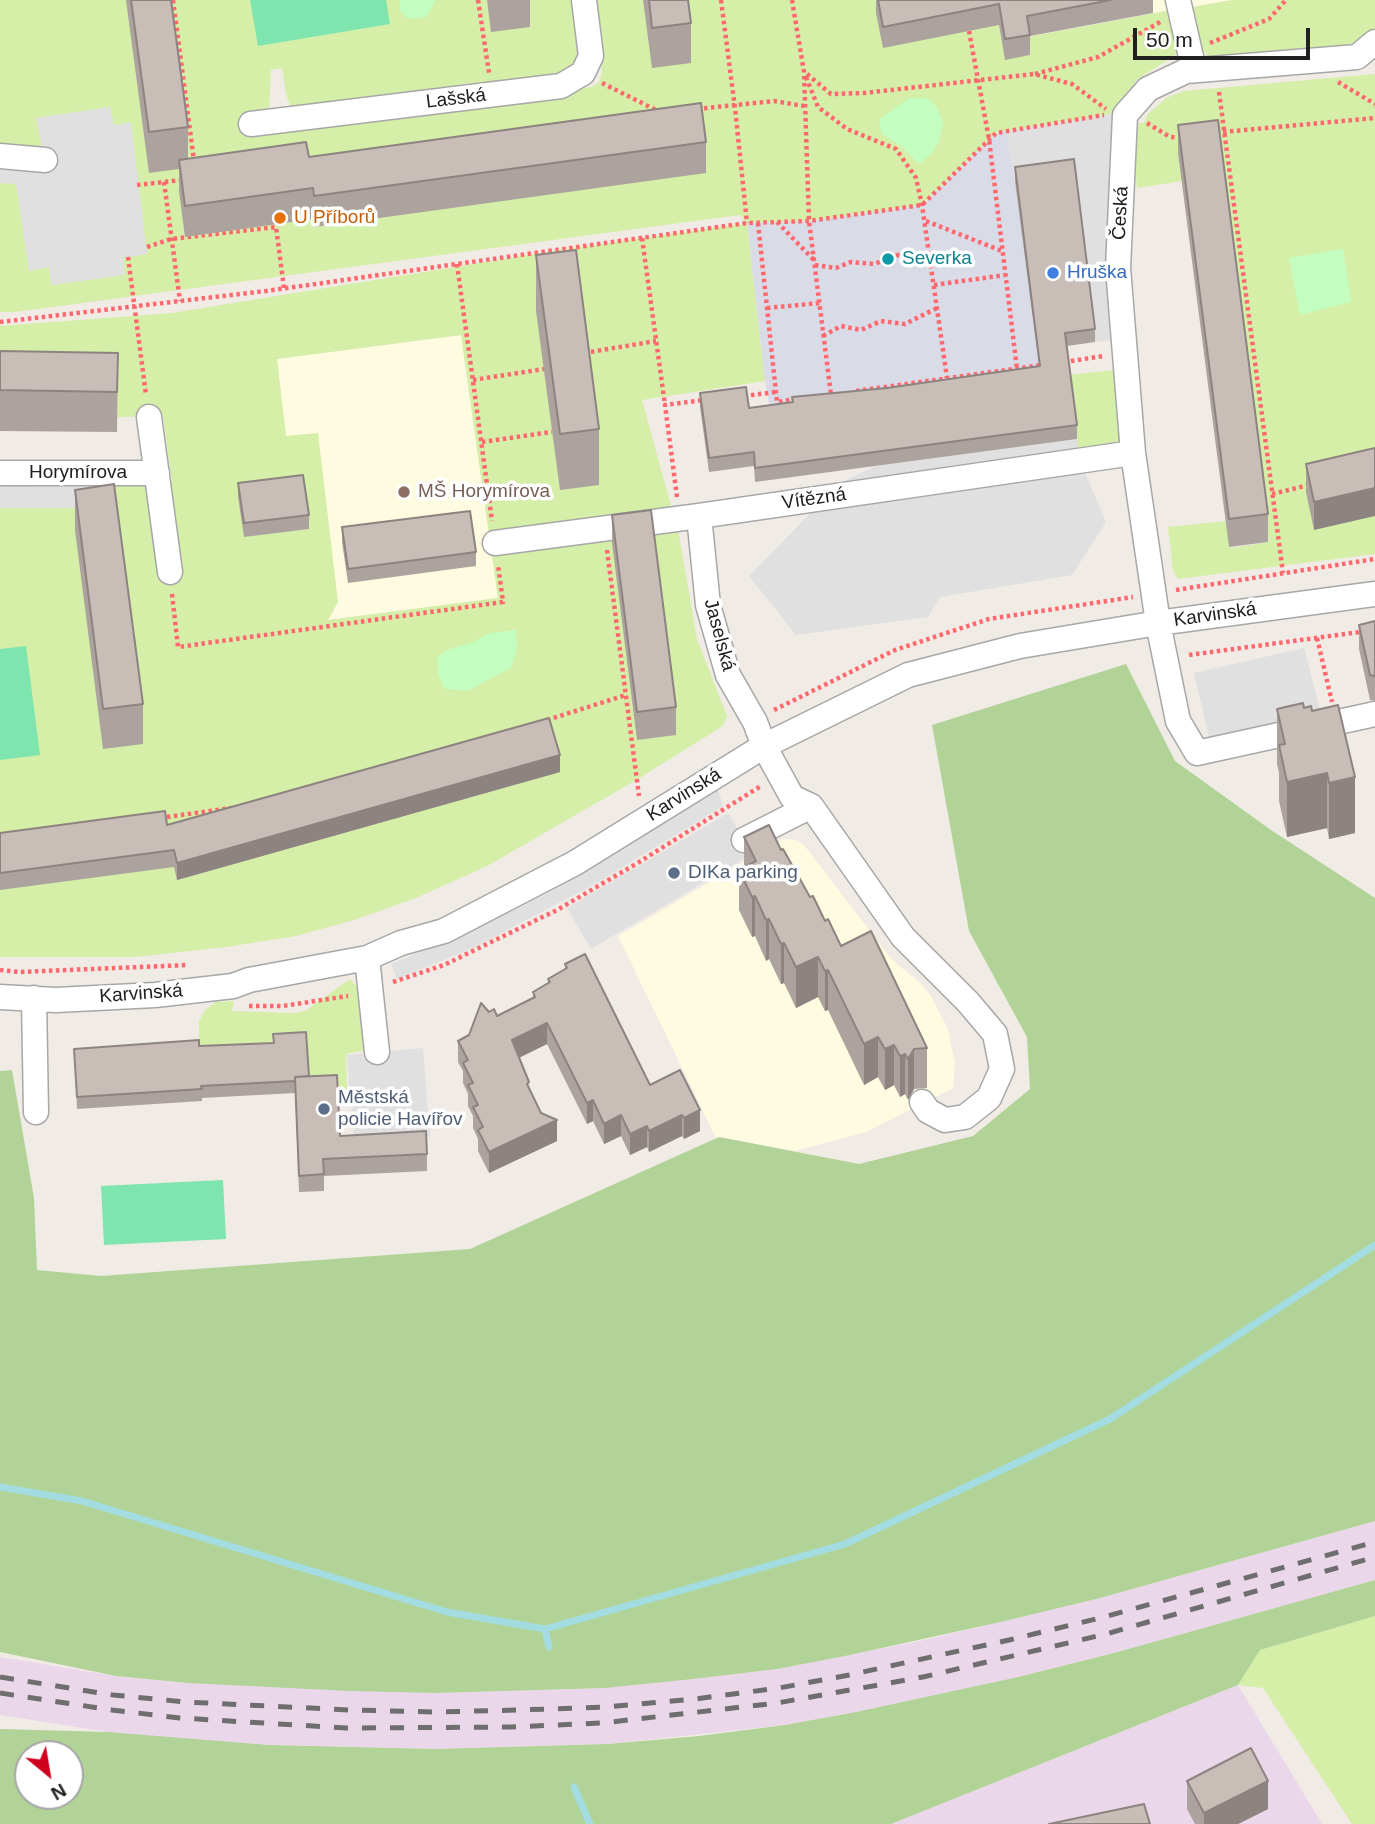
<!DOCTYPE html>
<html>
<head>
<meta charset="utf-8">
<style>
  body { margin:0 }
  #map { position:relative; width:1375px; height:1824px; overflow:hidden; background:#f1ebe5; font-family:Helvetica,sans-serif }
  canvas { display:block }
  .north { position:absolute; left:14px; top:1740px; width:70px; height:70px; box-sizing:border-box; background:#fff; border:2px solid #a6a6a6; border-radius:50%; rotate:150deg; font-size:19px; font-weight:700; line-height:28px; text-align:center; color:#202020 }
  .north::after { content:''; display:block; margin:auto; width:24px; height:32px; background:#cf001e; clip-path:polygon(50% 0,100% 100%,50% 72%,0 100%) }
  .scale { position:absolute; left:1133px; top:28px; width:177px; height:32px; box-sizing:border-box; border:4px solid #202020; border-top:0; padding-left:9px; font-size:21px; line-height:24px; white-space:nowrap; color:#202020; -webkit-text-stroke:5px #fff; paint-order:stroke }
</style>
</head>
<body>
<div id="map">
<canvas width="1375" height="1824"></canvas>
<div class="north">N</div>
<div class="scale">50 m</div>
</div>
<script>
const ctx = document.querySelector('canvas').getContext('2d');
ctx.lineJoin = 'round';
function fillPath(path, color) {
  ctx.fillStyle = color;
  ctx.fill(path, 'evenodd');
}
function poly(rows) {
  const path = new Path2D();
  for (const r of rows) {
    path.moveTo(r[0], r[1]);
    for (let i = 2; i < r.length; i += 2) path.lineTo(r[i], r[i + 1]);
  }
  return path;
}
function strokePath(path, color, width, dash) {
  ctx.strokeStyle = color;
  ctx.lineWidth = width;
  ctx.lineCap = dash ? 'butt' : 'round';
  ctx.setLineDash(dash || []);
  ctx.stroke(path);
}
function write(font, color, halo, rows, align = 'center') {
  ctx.font = font + ' Helvetica,sans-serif';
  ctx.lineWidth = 7;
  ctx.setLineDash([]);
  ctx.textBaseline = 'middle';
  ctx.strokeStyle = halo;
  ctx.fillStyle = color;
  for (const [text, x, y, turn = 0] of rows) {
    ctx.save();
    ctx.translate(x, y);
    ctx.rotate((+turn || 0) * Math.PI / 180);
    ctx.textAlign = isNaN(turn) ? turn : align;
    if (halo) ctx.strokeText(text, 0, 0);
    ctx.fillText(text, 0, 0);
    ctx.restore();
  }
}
const industrial = poly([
  [1375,1521,1375,1580,1114,1653,1018,1677,856,1712,785,1725,608,1744,436,1749,269,1745,183,1739,108,1732,0,1715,0,1657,116,1676,188,1683,436,1693,605,1688,776,1669,920,1641,1100,1598],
  [1238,1685,1322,1824,891,1824]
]);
const education = poly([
  [1151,0,1232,0,1153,13],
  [461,335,498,598,327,620,334,611,318,434,286,436,277,359],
  [783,839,795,840,804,845,893,961,918,981,931,996,948,1029,955,1063,953,1088,866,1132,795,1151,719,1137,716,1138,618,936]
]);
const grass = poly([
  [0,0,577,0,581,52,575,64,564,75,474,90,473,83,460,84,460,92,299,110,290,105,286,94,282,68,271,70,269,107,252,130,592,87,599,82,602,72,596,22,590,0,946,0,999,25,1005,59,1027,37,1172,10,1177,54,1138,79,1112,114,996,133,922,205,803,222,747,223,765,381,642,400,679,535,697,639,727,716,723,726,633,782,487,866,416,898,357,919,296,936,226,947,136,957,0,957,0,508,104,508,107,487,120,482,172,482,163,416,117,417,117,393,0,391,0,326,172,313,565,249,746,223,740,215,15,312,0,312],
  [461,335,498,598,328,620,338,602,318,433,286,436,277,359],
  [1232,0,1375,0,1375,29,1358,47,1209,57,1203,50,1200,41,1193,7],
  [1375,74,1375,554,1178,579,1173,571,1168,527,1227,521,1230,548,1269,542,1261,482,1182,181,1137,188,1134,153,1138,123,1144,123,1148,114,1166,98,1184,91],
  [1123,369,1127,450,1079,460,1069,375],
  [350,979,363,995,367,1050,346,1054,347,1091,316,1092,199,1059,199,1021,205,1010,216,1002,234,1001,232,1011,294,1013,305,1011],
  [1375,1616,1375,1824,1352,1824,1263,1688,1238,1685,1260,1650]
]);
const forest = poly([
  [1126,664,1175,761,1271,830,1375,898,1375,1521,1100,1598,1005,1621,845,1656,777,1669,693,1679,605,1688,436,1693,350,1691,188,1683,116,1676,0,1652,0,1071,12,1070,34,1198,37,1270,101,1276,470,1249,719,1137,859,1164,973,1136,1030,1089,1027,1037,969,931,932,725],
  [1375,1580,1375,1616,1260,1650,1238,1685,891,1824,0,1824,0,1729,108,1732,269,1745,436,1749,608,1744,699,1736,785,1725,856,1712,1018,1677,1114,1653],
  [70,1754,70,1796,28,1796,28,1754]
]);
const park = poly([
  [400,0,434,0,435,3,426,17,413,19,405,17,400,10],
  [909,98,928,98,937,107,943,122,939,142,930,155,919,164,902,147,882,134,879,120],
  [1343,249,1351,302,1300,315,1289,258],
  [515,630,517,646,512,667,468,691,445,689,438,675,437,658,447,650,473,642,490,633]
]);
const pitch = poly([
  [250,0,386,0,390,24,258,46],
  [26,646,40,755,0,760,0,649],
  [223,1180,226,1239,104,1245,101,1186]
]);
const parking = poly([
  [110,107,114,125,131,122,147,254,123,258,125,275,51,285,49,267,29,271,16,184,0,183,0,156,45,160,36,118],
  [1112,114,1109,168,1115,340,1095,342,1074,174,1015,181,1006,131],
  [1077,439,1082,466,1106,522,1072,575,940,597,928,617,796,635,749,576,840,483,875,466],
  [0,486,107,487,104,508,0,508],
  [1304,648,1324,725,1212,750,1194,673],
  [718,789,723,806,595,884,475,947,397,979,391,964,487,924,552,891],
  [728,813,752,854,591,949,567,908],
  [423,1048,430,1137,354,1143,347,1055]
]);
const plaza = poly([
  [1006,131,1015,181,1069,375,771,415,765,381,747,223,809,221,922,205,996,133]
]);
const stream = poly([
  [0,1487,82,1501,447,1612,545,1629,845,1544,1110,1419,1375,1245],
  [545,1629,549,1647],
  [574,1787,590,1824]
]);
const path = poly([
  [173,0,194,161],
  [478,0,489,73],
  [721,0,735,108,747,223],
  [792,0,804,72,809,221,831,395],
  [969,31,989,139,1017,369],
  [1210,43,1269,19,1286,0],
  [807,74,831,94,864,93,1034,74,1072,84,1106,109],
  [1035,74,1098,57,1162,21],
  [806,77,818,107,847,129,896,149,916,178,922,205,947,378],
  [1338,82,1375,104],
  [602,83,660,112],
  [1219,92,1283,573],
  [697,109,774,101,804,106],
  [1147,123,1170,137,1183,138],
  [1223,132,1375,118],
  [164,182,180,301],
  [137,185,182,180],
  [926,221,1002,251],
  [777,222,814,260],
  [758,223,777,402,795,399],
  [642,238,665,405],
  [147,247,171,239,276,227,284,288],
  [128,257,146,395],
  [457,264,492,521],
  [815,265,836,268,851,262,874,264,898,255,920,259,929,254],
  [934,285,1005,275],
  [767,308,820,303],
  [0,322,266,291,747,223,809,221,922,205,996,133,1104,115],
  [823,336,841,326,861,330,881,321,905,324,937,308],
  [584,353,656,341],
  [1064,362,1104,356],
  [473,380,544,369],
  [856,391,1042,365],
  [744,396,776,392],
  [482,442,552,432],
  [1272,494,1309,485],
  [677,497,665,405,704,400],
  [607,550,639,796],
  [1176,590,1375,559],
  [172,594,178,647,503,602,498,565],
  [1317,638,1332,702],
  [1189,655,1375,630],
  [774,710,895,650,989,619,1133,597],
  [547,720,626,695],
  [160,818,231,808],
  [0,970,19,972,188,965],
  [393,982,444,965,557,910,636,864,761,786],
  [249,1006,283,1006,348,996]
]);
const minor = poly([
  [1178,0,1194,70],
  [1375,42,1357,57,1186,71,1148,89,1125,115,1118,268,1133,453,1158,623,1178,721,1197,753,1375,714],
  [251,124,561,86,583,73,591,56,584,0],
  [0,156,45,160],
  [149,417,170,572],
  [0,473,157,473],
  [699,516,708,605,728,675,755,722,764,746,792,797,811,806,903,937,968,1002,995,1034,1002,1069,989,1098,965,1117,945,1120,928,1111,922,1102],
  [495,543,699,516,1133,453],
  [744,840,811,806],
  [367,958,377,1052],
  [0,997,56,1000,155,995,233,986,249,980,367,958,401,943,444,931,575,863,764,746,908,675,1020,646,1158,623,1375,594],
  [34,998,36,1112]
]);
const rail = poly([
  [0,1677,113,1695,186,1702,350,1710,436,1712,519,1710,606,1707,695,1699,779,1688,849,1675,1009,1640,1104,1617,1375,1542],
  [0,1693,112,1710,180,1718,346,1728,512,1727,602,1723,777,1703,923,1677,1106,1634,1375,1557]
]);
const wall = poly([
  [126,0,171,0,188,127,188,158,309,157,706,142,706,173,314,227,313,219,185,237,179,191,179,169,149,173],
  [487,0,530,0,530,27,491,32],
  [643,0,688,0,691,23,691,63,652,68],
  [876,0,1153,0,1153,13,1030,36,1030,55,1005,60,999,25,883,48,876,13],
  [1178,125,1268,514,1268,542,1229,547,1178,153],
  [1015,167,1095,329,1095,342,1067,346,1077,425,1077,439,755,482,754,466,709,472,700,407,700,393,749,408,792,403,792,397,887,388,1039,366,1015,181],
  [536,255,599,429,599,485,560,490,536,311],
  [0,351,118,353,117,432,0,431],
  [1375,448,1314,530,1306,492,1306,464],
  [238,483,309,515,309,529,244,537,238,497],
  [75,490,143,704,143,744,103,749,75,530],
  [612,515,676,707,676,735,637,740,612,543],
  [342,527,476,552,476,566,348,583,342,542],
  [1375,621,1375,701,1370,700,1359,649,1359,625],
  [1304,708,1312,711,1355,833,1329,839,1327,828,1287,837,1279,801,1279,773,1277,764,1277,709],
  [560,772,177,880,174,867,0,890,0,833,167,825],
  [744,837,781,850,841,946,927,1048,927,1088,914,1089,908,1100,905,1094,900,1097,894,1085,885,1090,878,1077,864,1085,828,1010,825,1011,818,997,796,1008,784,983,781,984,769,959,766,961,755,936,752,937,739,910,739,870,744,867],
  [565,964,650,1085,700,1131,684,1139,682,1136,649,1152,647,1147,630,1155,621,1136,604,1144,593,1121,587,1124,547,1044,519,1058,529,1090,541,1113,557,1141,489,1173,478,1151,478,1139,473,1128,473,1116,468,1106,468,1094,463,1083,463,1071,458,1062,458,1041,469,1035,489,1012,497,1016,533,998,533,992,548,983,548,979,565,969],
  [199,1046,309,1076,340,1136,427,1154,427,1171,324,1176,324,1191,299,1192,295,1093,202,1098,202,1101,77,1109,74,1049],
  [1187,1781,1268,1809,1238,1824,1195,1824,1187,1809]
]);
const shadedWall = poly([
  [1375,488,1375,516,1314,530,1314,502],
  [560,755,560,772,177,880,177,863],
  [1327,773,1327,828,1287,837,1287,782],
  [1355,777,1355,833,1329,839,1329,783],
  [755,896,755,936,752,937,752,897],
  [769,919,769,959,766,961,766,920],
  [784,943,784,983,781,984,781,944],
  [818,957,818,997,796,1008,796,967],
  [828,970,828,1010,825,1011,825,971],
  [547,1023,547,1044,512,1061,512,1040],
  [878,1037,878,1077,864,1085,864,1044],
  [894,1045,894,1085,885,1090,885,1049],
  [914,1049,914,1089,908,1100,908,1059],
  [905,1054,905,1094,900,1097,900,1056],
  [593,1100,593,1121,587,1124,587,1103],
  [700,1110,700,1131,684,1139,684,1118],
  [621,1115,621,1136,604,1144,604,1124],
  [682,1115,682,1136,649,1152,649,1131],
  [557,1120,557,1141,489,1173,489,1152],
  [647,1126,647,1147,630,1155,630,1134],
  [1268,1781,1268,1809,1238,1824,1204,1824,1204,1813]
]);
const building = poly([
  [131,0,171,0,188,127,149,132,131,0],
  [649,0,688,0,691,23,652,28,649,0],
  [878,0,1111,0,1027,16,1030,35,1005,39,999,4,883,27,878,0],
  [701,103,706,142,314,196,313,188,185,206,179,160,306,142,309,157,701,103],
  [1218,120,1268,514,1229,519,1178,125,1218,120],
  [1074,159,1095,329,1065,333,1077,425,755,468,754,452,709,458,700,393,746,387,749,408,793,402,792,397,887,388,1040,366,1015,167,1074,159],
  [576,250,599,429,560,434,536,255,576,250],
  [0,351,118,353,117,392,0,390,0,351],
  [1375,448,1375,488,1314,502,1306,464,1375,448],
  [303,475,309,515,244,523,238,483,303,475],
  [114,484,143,704,103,709,75,490,114,484],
  [651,510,676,707,637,712,612,515,651,510],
  [470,511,476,552,348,569,342,527,470,511],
  [1375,621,1375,676,1370,675,1359,625,1375,621],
  [1303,703,1304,708,1311,706,1312,711,1338,705,1355,777,1329,783,1327,773,1287,782,1279,745,1285,744,1277,709,1303,703],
  [549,718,560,755,177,863,174,850,0,873,0,833,165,811,167,825,549,718],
  [769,825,781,850,783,849,810,897,813,896,825,921,828,919,841,946,871,931,927,1048,914,1049,908,1059,905,1054,900,1056,894,1045,885,1049,878,1037,864,1044,828,970,825,971,818,957,796,967,784,943,781,944,769,919,766,920,755,896,752,897,739,870,756,861,744,837,769,825],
  [585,954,650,1085,680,1070,700,1110,684,1118,682,1115,649,1131,647,1126,630,1134,621,1115,604,1124,593,1100,587,1103,547,1023,512,1040,529,1082,527,1084,541,1113,557,1120,489,1152,478,1130,483,1127,473,1107,478,1105,468,1085,473,1083,463,1063,468,1060,458,1041,469,1035,481,1003,489,1012,494,1009,497,1016,535,997,533,992,550,982,548,979,567,968,565,964,585,954],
  [306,1032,309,1076,295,1077,295,1081,201,1086,202,1089,77,1097,74,1049,199,1040,199,1046,274,1043,273,1034,306,1032],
  [337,1075,340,1136,426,1131,427,1154,323,1159,324,1174,299,1176,295,1077,337,1075],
  [1251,1748,1268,1781,1204,1813,1187,1781,1251,1748],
  [1144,1804,1150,1824,1049,1824,1144,1804]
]);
const markers = [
  [280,218,7,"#e8710a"],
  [888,259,7,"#0f9aa8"],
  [1053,273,7,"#3f7fe0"],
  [404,492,7,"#8d6e63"],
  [674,873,7,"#5c6f8a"],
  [324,1109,7,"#5c6f8a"]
];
const streetNames = [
  ["Lašská",456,99,-7],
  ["Česká",1121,213,-87],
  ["Horymírova",78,473],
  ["Vítězná",814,499,-8],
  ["Karvinská",1215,615,-8],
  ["Jaselská",719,635,75],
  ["Karvinská",684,795,-32],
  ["Karvinská",141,994,-4]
];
const foodNames = [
  ["U Příborů",294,218]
];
const cultureNames = [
  ["Severka",902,259]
];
const shopNames = [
  ["Hruška",1067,273]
];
const educationNames = [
  ["MŠ Horymírova",418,492]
];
const serviceNames = [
  ["DIKa parking",688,873],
  ["Městská",338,1098],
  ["policie Havířov",338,1120]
];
fillPath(industrial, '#ebd7ea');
fillPath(education, '#fffbe0');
fillPath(grass, '#d5eea8');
fillPath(forest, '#b1d397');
fillPath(park, '#c4fdc0');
fillPath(pitch, '#7ee5ae');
fillPath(parking, '#e0e0e0');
fillPath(plaza, '#d9dbe7');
strokePath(stream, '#a3dde2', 7);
strokePath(minor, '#a7a7a7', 27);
strokePath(path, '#ff686f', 4.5, [3.5, 3.5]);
strokePath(minor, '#fff', 24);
strokePath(rail, '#6e6e6e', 5, [14, 14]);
fillPath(wall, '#ada39e');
fillPath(shadedWall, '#8d8481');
fillPath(building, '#c9bdb8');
strokePath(building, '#8d8481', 2);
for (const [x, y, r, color] of markers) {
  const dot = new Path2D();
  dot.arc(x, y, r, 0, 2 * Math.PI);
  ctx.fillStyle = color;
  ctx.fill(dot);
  strokePath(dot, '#fff', 2.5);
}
write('19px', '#202020', '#fff', streetNames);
write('19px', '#c56008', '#fff', foodNames, 'left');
write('19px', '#0d838f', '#fff', cultureNames, 'left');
write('19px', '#366cbe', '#fff', shopNames, 'left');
write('19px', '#785e54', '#fff', educationNames, 'left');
write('19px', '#4e5e75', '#fff', serviceNames, 'left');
</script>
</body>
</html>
